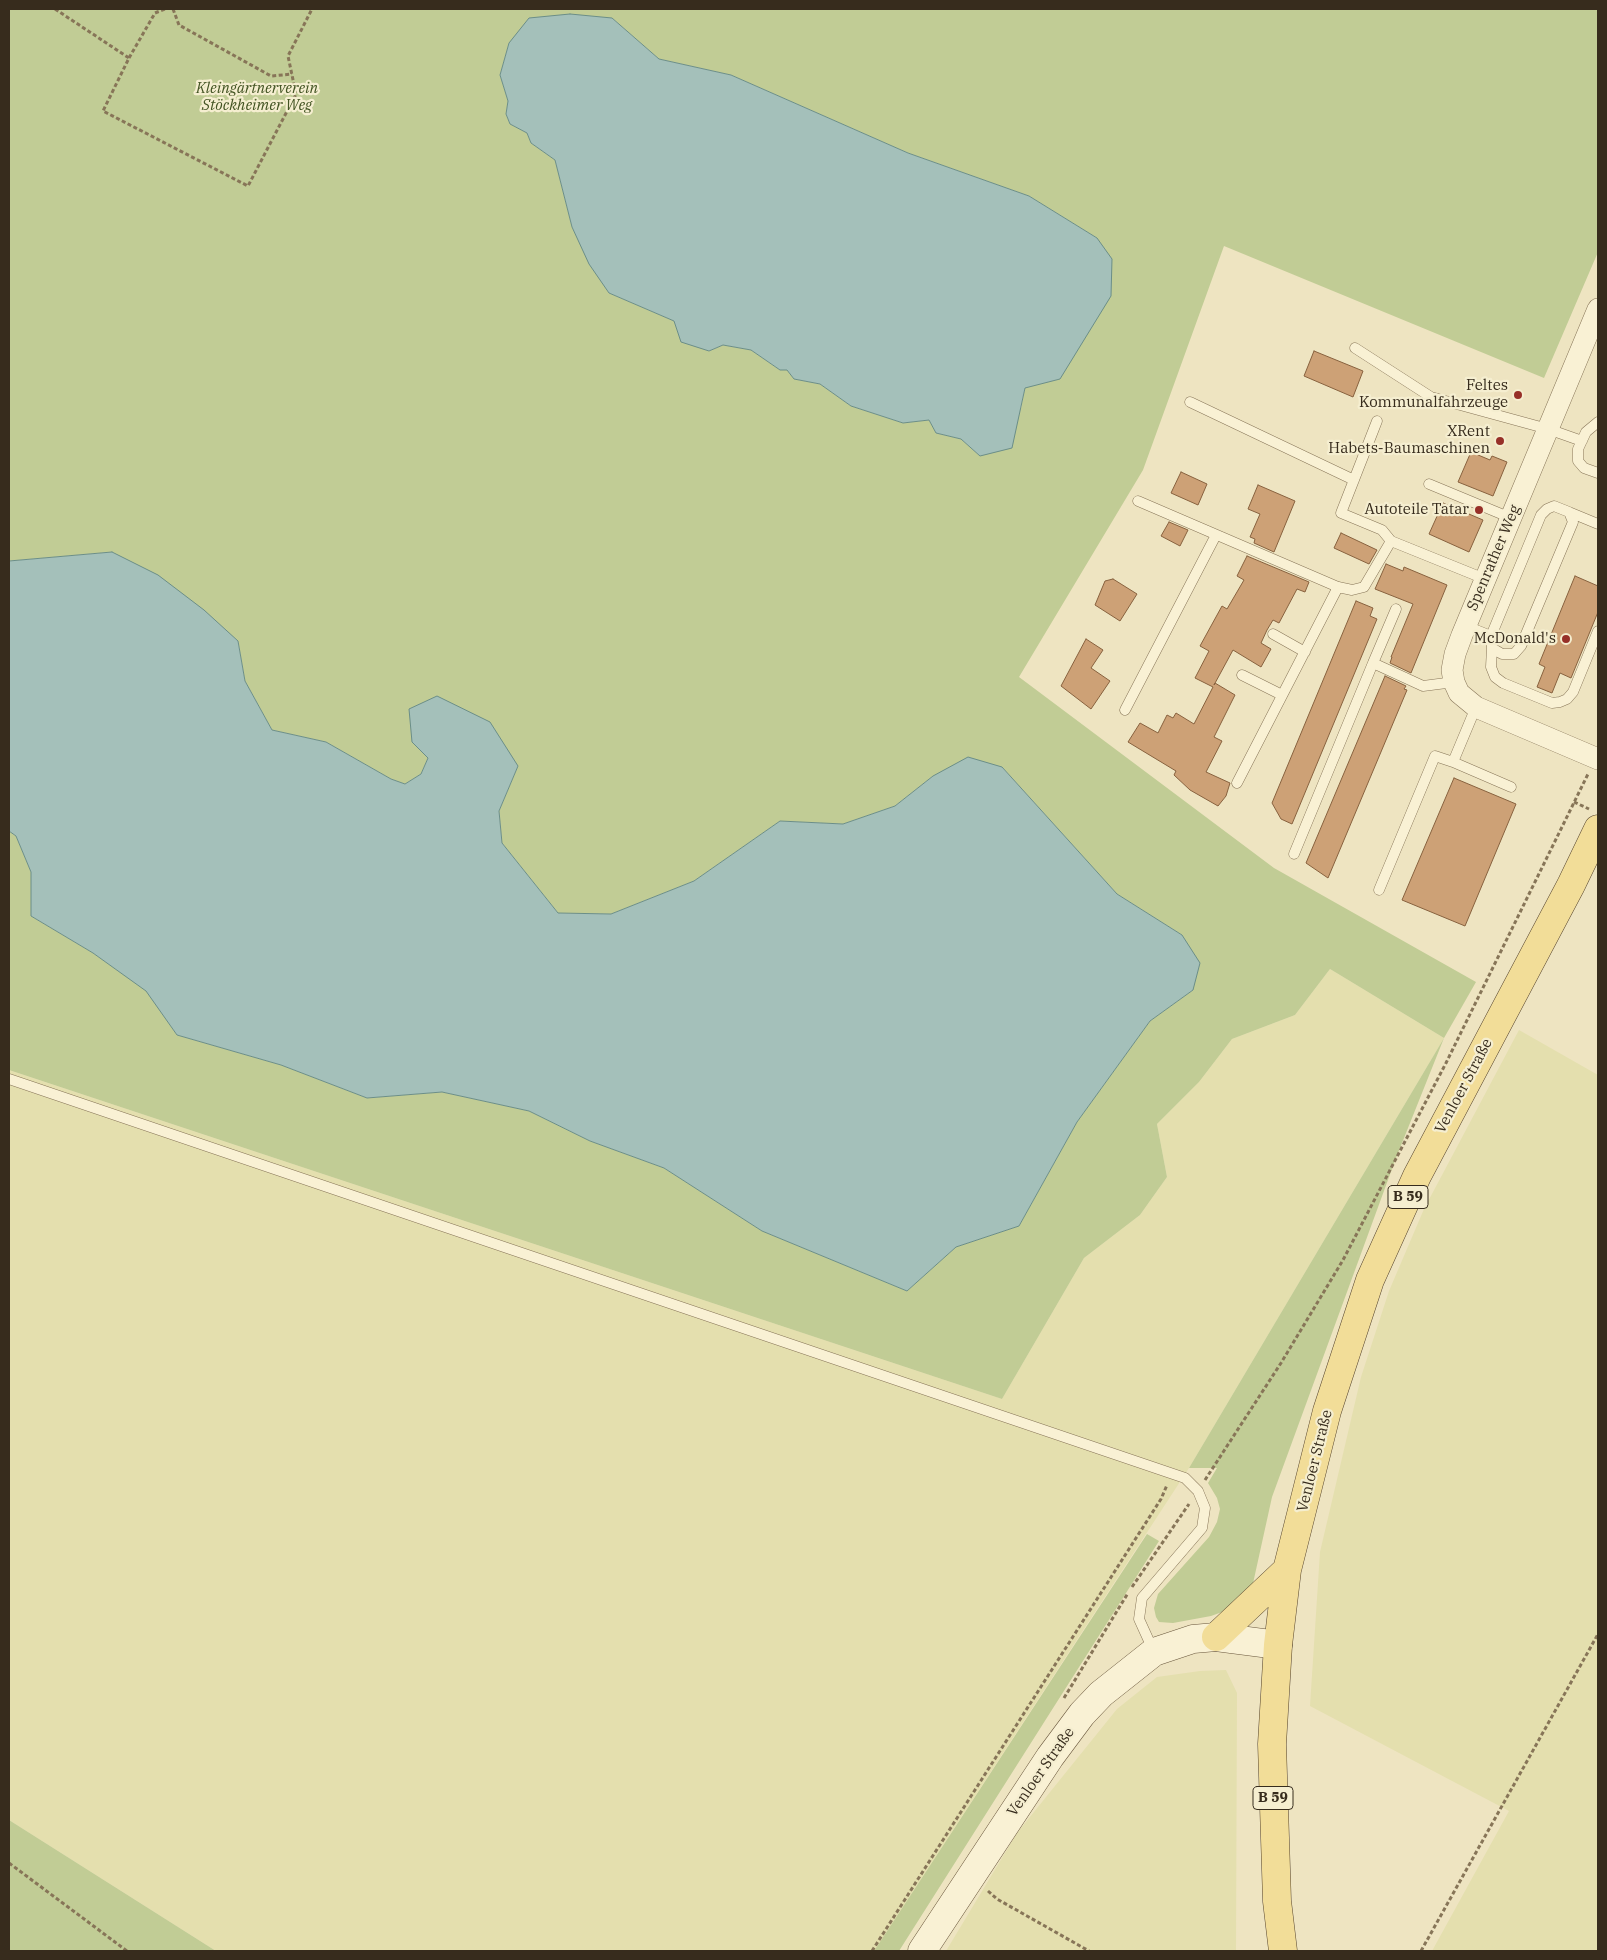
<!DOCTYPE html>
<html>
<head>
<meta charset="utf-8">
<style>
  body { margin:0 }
  #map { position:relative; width:1607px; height:1960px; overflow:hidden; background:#eee4c1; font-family:"IBM Plex Serif",serif }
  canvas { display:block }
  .frame { position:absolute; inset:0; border:10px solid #372c1d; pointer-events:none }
</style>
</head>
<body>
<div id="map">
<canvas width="1607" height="1960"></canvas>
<div class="frame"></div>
</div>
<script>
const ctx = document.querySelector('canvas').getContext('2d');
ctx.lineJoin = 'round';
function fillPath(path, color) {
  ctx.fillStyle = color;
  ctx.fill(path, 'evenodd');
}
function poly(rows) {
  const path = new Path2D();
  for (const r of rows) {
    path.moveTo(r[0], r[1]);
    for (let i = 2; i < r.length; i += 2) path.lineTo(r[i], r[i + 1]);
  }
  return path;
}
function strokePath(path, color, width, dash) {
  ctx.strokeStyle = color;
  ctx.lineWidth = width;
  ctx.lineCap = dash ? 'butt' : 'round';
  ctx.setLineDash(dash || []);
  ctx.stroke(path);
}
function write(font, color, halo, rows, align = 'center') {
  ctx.font = font + ' "IBM Plex Serif",serif';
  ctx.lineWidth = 4.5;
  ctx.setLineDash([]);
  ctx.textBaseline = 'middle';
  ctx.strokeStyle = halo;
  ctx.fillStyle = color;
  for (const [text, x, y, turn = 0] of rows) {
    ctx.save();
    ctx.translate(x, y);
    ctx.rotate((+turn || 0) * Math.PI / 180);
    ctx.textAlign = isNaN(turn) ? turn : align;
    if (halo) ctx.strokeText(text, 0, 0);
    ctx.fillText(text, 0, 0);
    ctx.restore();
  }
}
const farmland = poly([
  [1330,969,1444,1038,1189,1468,874,1951,216,1951,9,1820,9,1070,1002,1399,1084,1258,1140,1215,1167,1177,1157,1124,1199,1082,1232,1039,1295,1015],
  [1519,1030,1598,1075,1598,1951,1432,1951,1509,1811,1310,1706,1320,1552,1361,1377,1389,1291,1424,1209],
  [1226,1670,1237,1693,1236,1951,946,1951,1017,1833,1117,1709,1157,1677,1200,1671]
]);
const green = poly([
  [9,9,1598,9,1598,252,1544,378,1224,246,1143,470,1019,677,1274,868,1476,982,1444,1038,1396,1158,1272,1497,1252,1588,1225,1611,1211,1616,1173,1623,1159,1622,1156,1617,1154,1608,1158,1594,1209,1537,1217,1522,1220,1509,1217,1498,1208,1483,1217,1468,1189,1468,1444,1038,1330,969,1295,1015,1232,1039,1199,1082,1157,1124,1167,1177,1140,1215,1084,1258,1002,1399,9,1070,9,831,16,836,31,872,31,916,93,953,147,991,177,1035,281,1065,367,1098,442,1092,529,1111,590,1141,664,1168,762,1231,907,1291,956,1247,1019,1226,1077,1122,1150,1021,1193,990,1182,935,1117,894,1002,767,933,776,895,806,843,824,780,821,694,881,611,914,558,913,502,843,499,811,518,766,412,742,428,758,421,774,405,784,391,779,326,742,272,730,245,681,238,641,112,552,9,561],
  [612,18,659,59,731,75,908,153,1029,196,1097,238,1060,379,1025,387,1021,408,980,456,961,439,936,433,929,420,903,423,851,406,820,384,794,379,787,369,780,370,751,350,723,345,709,351,674,321,609,293,572,227,555,160,531,143,527,133,510,124,506,114,508,101,500,75,509,43],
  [1147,1534,1159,1541,899,1951,874,1951],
  [9,1820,216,1951,9,1951]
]);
const water = poly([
  [570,14,612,18,659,59,731,75,908,153,1029,196,1097,238,1112,259,1111,296,1060,379,1025,388,1012,448,980,456,961,439,936,433,929,420,903,423,851,406,820,384,794,379,787,370,780,370,751,350,723,345,709,351,681,342,674,321,609,293,589,264,572,227,555,160,531,143,527,133,510,124,506,114,508,101,500,75,509,43,529,18,570,14],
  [112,552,158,575,204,610,238,641,245,681,272,730,326,742,391,779,405,784,421,774,428,758,412,742,409,709,437,696,490,722,518,766,499,811,502,843,558,913,611,914,694,881,780,821,843,824,895,806,933,776,968,757,1002,767,1117,894,1182,935,1200,963,1193,990,1150,1021,1077,1122,1019,1226,956,1247,907,1291,762,1231,664,1168,590,1141,529,1111,442,1092,367,1098,281,1065,177,1035,146,991,93,953,31,916,31,872,16,836,9,831,9,561,112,552]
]);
const building = poly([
  [1314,351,1363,371,1353,397,1304,376,1314,351],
  [1471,452,1490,460,1492,456,1507,462,1493,496,1458,482,1471,452],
  [1181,472,1207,484,1198,505,1171,493,1181,472],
  [1258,485,1295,501,1274,552,1254,543,1255,539,1250,537,1260,514,1248,509,1258,485],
  [1443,503,1483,520,1469,552,1429,534,1443,503],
  [1169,522,1188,530,1180,546,1161,536,1169,522],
  [1341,533,1377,550,1369,564,1334,548,1341,533],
  [1247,556,1309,582,1305,592,1297,589,1279,623,1273,620,1267,630,1261,643,1271,649,1261,667,1233,650,1214,685,1215,683,1235,695,1214,737,1222,741,1206,772,1230,783,1226,796,1218,806,1190,790,1174,775,1176,771,1128,742,1140,723,1158,733,1167,715,1173,718,1176,713,1194,724,1213,687,1195,678,1209,651,1200,646,1222,606,1227,609,1244,580,1237,576,1247,556],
  [1386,564,1403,571,1404,567,1447,585,1411,673,1390,663,1392,657,1391,657,1413,604,1375,589,1386,564],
  [1575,576,1598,586,1598,612,1571,678,1560,673,1552,693,1537,687,1545,667,1539,664,1575,576],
  [1113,579,1137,594,1120,621,1095,605,1105,581,1113,579],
  [1356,601,1373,608,1370,616,1377,619,1292,824,1281,819,1272,803,1356,601],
  [1086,639,1103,650,1091,668,1110,681,1091,709,1061,686,1086,639],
  [1385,676,1406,686,1404,689,1407,690,1328,878,1306,863,1385,676],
  [1454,778,1516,804,1465,926,1402,900,1454,778]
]);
const path = poly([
  [55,9,129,58,103,111,248,186,296,94,288,56,312,9],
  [173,9,179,25,271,76,292,74],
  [129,58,155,13,165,9],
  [1574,802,1589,809],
  [1205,1480,1281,1363,1343,1260,1446,1063,1588,774],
  [1132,1587,1189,1504],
  [1064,1698,1128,1593],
  [9,1863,127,1951],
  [988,1891,997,1899,1089,1951],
  [872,1951,1161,1499,1167,1485],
  [1421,1951,1598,1634]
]);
const lane = poly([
  [1355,348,1431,397,1548,429,1582,441],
  [1190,402,1354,480],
  [1377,421,1341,513,1382,530,1391,541],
  [1598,422,1586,432,1578,449,1578,461,1584,468,1598,473],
  [1429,484,1511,518],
  [1138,501,1338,587,1352,590,1364,587,1391,541,1485,579],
  [1554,506,1569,512,1573,522,1521,646,1514,654,1502,654,1492,648,1491,636,1541,515,1547,509,1554,506],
  [1569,512,1598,524],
  [1466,626,1491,636],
  [1273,634,1305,652],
  [1492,648,1491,667,1495,677,1503,683,1552,703,1560,702,1567,699,1573,692,1598,631],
  [1373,663,1396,609],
  [1242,675,1282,695],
  [1125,710,1216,535],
  [1453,762,1511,787],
  [1237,783,1338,587],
  [1294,854,1373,663,1423,686,1454,682],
  [1379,890,1435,756,1453,762,1476,707],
  [9,1079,1185,1478,1198,1491,1205,1508,1202,1528,1142,1598,1139,1619,1154,1652]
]);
const street = poly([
  [1598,309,1462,635,1455,654,1452,670,1454,682,1459,693,1476,707,1598,759]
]);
const secondary = poly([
  [922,1951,1050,1757,1082,1714,1101,1694,1154,1652,1193,1639,1216,1637,1278,1645]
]);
const primary = poly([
  [1216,1637,1287,1570],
  [1283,1951,1277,1901,1272,1744,1278,1645,1287,1570,1327,1411,1370,1280,1417,1176,1571,885,1598,829]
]);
const markers = [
  [1518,395,5,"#973028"],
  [1500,441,5,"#973028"],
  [1479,510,5,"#973028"],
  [1566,639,5,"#973028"]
];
const shields = [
  [1408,1197,40],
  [1273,1798,40]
];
const shieldNames = [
  ["B 59",1408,1197],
  ["B 59",1273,1798]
];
const parkNames = [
  ["Kleingärtnerverein",257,89],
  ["Stöckheimer Weg",257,106]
];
const poiNames = [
  ["Feltes",1508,386],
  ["Kommunalfahrzeuge",1508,403],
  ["XRent",1490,432],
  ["Habets-Baumaschinen",1490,449],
  ["Autoteile Tatar",1469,510],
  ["McDonald's",1556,639]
];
const streetNames = [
  ["Spenrather Weg",1494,558,-67],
  ["Venloer Straße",1464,1086,-62],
  ["Venloer Straße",1315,1461,-76],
  ["Venloer Straße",1041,1772,-55]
];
fillPath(farmland, '#e4dfae');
fillPath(green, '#c1cc95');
fillPath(water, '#a4c0ba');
strokePath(water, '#6b8e88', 1);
fillPath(building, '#cda176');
strokePath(building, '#87613e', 1);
strokePath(lane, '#877558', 11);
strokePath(street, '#877558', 22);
strokePath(secondary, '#69563c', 29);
strokePath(primary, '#55432d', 29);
strokePath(path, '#877558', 3, [4, 2.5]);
strokePath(lane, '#f9f1d4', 10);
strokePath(street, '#f9f1d4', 21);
strokePath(secondary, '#f9f1d4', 28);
strokePath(primary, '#f2dd98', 28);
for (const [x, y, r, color] of markers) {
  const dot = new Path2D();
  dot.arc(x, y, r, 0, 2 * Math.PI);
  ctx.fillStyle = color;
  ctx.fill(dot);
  strokePath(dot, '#f5eed0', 2);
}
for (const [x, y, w] of shields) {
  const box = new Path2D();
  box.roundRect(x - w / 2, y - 11.5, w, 23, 4);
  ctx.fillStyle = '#f5eed0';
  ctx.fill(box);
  strokePath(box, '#372c1d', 1);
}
write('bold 14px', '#372c1d', null, shieldNames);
write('italic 15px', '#435423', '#f5eed0', parkNames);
write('15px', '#372c1d', '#f5eed0', poiNames, 'right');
write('15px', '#372c1d', '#f5eed0', streetNames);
</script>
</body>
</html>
